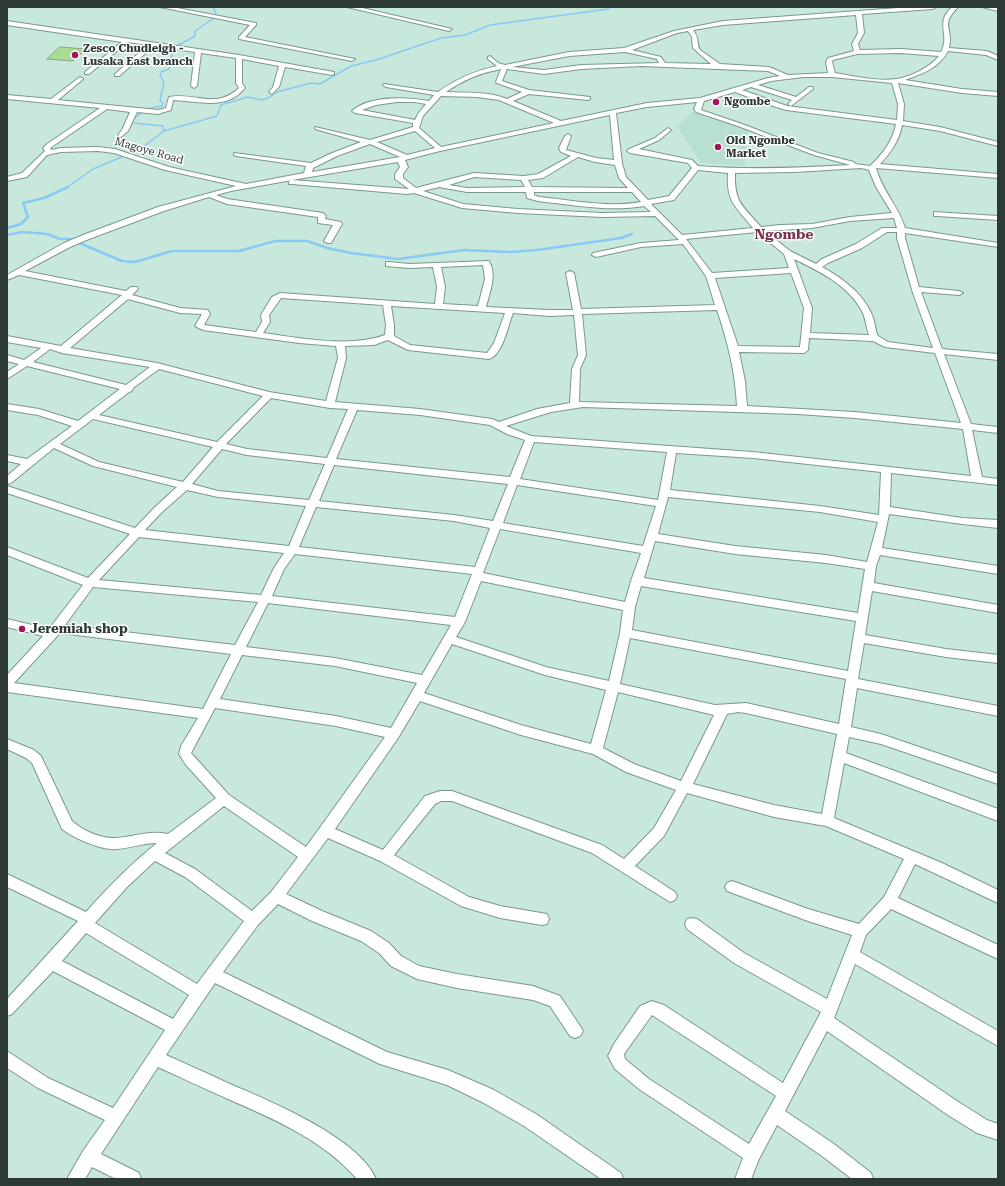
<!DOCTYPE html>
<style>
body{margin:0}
#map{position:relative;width:1005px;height:1186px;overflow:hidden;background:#c9e8dc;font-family:"Roboto Serif",serif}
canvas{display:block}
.frame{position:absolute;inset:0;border:8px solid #2d3935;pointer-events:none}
</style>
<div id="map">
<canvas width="1005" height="1186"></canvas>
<div class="frame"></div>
</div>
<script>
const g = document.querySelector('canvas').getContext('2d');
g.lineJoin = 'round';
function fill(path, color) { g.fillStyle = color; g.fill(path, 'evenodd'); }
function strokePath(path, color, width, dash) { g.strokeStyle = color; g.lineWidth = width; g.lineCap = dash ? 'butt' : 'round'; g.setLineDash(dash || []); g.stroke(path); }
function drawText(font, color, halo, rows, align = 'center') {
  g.font = font + ' "Roboto Serif",serif'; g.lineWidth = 3; g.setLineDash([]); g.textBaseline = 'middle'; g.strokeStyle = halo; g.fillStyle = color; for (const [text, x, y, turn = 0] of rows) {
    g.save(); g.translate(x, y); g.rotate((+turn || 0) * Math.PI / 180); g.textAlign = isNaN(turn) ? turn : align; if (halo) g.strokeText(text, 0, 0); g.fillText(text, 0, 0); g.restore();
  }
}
fill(new Path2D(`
 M692 112 748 130 745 166 701 163 677 127Z`), '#b8dfd0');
strokePath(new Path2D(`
 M213 7 217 16
 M175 47 195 36V31L214 18
 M146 109 162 106 163 103 160 100 164 82 160 75 161 72 169 69 173 49
 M143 112 131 121 133 123 163 126 164 131
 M135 153 164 131 217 116 221 105 248 97 261 100 268 98 277 92 311 83 320 84 351 66 376 60 441 38 465 35 490 25 608 9 611 7
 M66 188 93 169 124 156`), '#88c9f5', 1.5);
strokePath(new Path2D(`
 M7 228 21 224 28 217 23 203 44 198 68 187
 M7 235 23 232 47 234 60 239H70L122 261 135 262 172 251H239L275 241H307L327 248 351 253 398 259 464 250 510 252 537 250 621 238 632 234`), '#88c9f5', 2.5);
const building = new Path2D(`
 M60 47 86 49 73 61 47 59Z`);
fill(building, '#aadd91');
strokePath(building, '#90a089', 1);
const street = new Path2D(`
 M160 7H172L256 23V25L245 37 355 59 352 61 239 39V37L250 25Z
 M347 7H358L452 29 449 31Z
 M912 7H936L933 9 862 14 864 33 858 44 860 50 901 49 941 52C951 35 934 23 952 7H958C939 27 954 26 949 48L987 51 998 56V60L986 55 948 51C939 68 922 74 905 80L962 89 998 92V96L962 93 898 83 904 104 903 121 940 127 998 142V146L940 131 902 125C900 139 890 154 880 164L998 174V178L876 168C882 191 899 207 905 228L998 243V247L905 233V238L919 287 959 291 963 293 959 295 921 292 942 349 998 354V360L944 354 971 424 998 427V433L972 430 982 477 998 479V485L891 473 890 507 962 518 998 520V528L962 524 889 514 882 548 998 566V574L880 555 876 566 874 583 998 605V613L872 591 865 635 946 649 998 655V663L946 657 864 643 858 679 998 706V716L857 688 851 727 881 734 998 774V784L881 744 849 737 846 753 998 809V821L844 763 834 818 942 863 998 890V903L915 864 898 898 998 945V959L891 909 866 935 860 952 998 1031V1046L855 964 834 1018 960 1103 987 1120 998 1124V1140L977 1133 948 1115 827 1031 785 1111 834 1144 871 1173 873 1179H852L822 1156 777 1125 759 1159 751 1179H735L743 1158 639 1089 615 1069 608 1056 614 1044 640 1006 652 1001 664 1005 783 1083 821 1012 734 963 687 929 685 924 687 919 692 918 697 919 744 953 827 999 852 935 808 921 727 891 725 887 727 883 732 881 808 909 859 924 884 897 904 859 826 826 774 817 687 793 664 836 635 866 675 892 677 896 675 900 670 902 592 853 452 801H441L435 804 394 855 469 897 500 906 547 914 549 919 547 924 542 925 500 918 461 906 380 861 328 838 286 894 322 911 371 931 389 943 401 956 419 966 457 974 533 986 560 996 580 1026 583 1031 580 1036 575 1038 570 1036 550 1006 533 1000 457 988 417 979 391 966 379 953 361 941 312 921 278 904 258 925 223 972 387 1052 448 1070 494 1090 536 1114 621 1173 623 1179H601L524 1126 482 1102 447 1085 380 1064 215 983 166 1055C188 1065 209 1074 230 1084 270 1101 359 1138 376 1179H357C323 1140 274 1119 228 1099 205 1089 182 1078 158 1067L101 1154 139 1173 141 1179H116L92 1167 85 1179H67L83 1151 105 1120 38 1088 7 1068V1051L48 1078 113 1108 165 1030 53 971 12 1014 7 1016V999L78 921 7 887V874L86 912C108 887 132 863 157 843 144 843 130 848 117 849 103 851 73 838 62 829L32 763 26 758 7 749V739L34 750 41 756 72 821C82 830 101 839 115 838 136 837 146 830 168 834L216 798 186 765 179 754 181 746 198 718 7 692V675L43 636 7 627V619L49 629 83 585 7 555V547L88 578 130 534 7 493V486L135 528 154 508 177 487 93 466 54 448 11 483 7 484V476L21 464 7 461V455L27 459 72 426 38 415 7 410V404L39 409 78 421 120 389 27 366 7 379V372L19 364 7 361V355L24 360 41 348 7 342V336L61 346 122 295 19 275 7 280V275L64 243 83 235 158 207 236 186 165 170 114 153 98 151 61 152 47 155 27 177 7 181V177L22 173 45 151 43 148 47 144 100 108 7 99V95L51 99 80 77 83 79 82 80 58 100 158 110 166 108 169 97C196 92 215 110 239 88L236 83V58L201 53 197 86 194 88 191 86 195 52 154 46 119 76H115V74L148 45 128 42 89 74H85V72L122 42 7 25V21L239 55 334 72V74L332 75 285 67 279 87 272 94 269 92 273 87 279 66 242 59V83L245 88C226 111 199 101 173 100L171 110 158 114 137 112 128 131 121 137 118 135 122 130 130 112 107 109 50 148 51 150 61 148 98 147 115 149 169 167 246 184 304 173 306 166 236 156 234 155V153L311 163 332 153 361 142 315 129V127L370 140 413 127V123L355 113 352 111C369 95 408 97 429 101L434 95 386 87 383 85 384 84 438 92C456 79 474 71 497 66L488 59V57L490 56 498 63 505 65 569 52 624 48 674 31 723 21ZM856 15 858 33 852 44 854 51 828 58 826 62 828 73 788 75 769 67 720 64 700 50C696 44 700 39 693 30L723 25ZM688 31 692 37 693 48 711 64 665 63 661 57 632 50 677 33ZM625 52 657 59 659 63 581 65 544 70 512 67 569 56ZM901 53 939 56C930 67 911 77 896 79 879 82 853 76 835 73L832 62 833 60 857 54ZM641 66 768 71 780 76 768 78 700 98 647 103 561 121 513 101 529 94 588 100 590 99V97L529 90 502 81 507 69 544 74 581 69ZM501 69 496 82 497 83 522 92 507 99C489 91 465 93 446 92 463 80 480 73 501 69ZM803 77H832L892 83 898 104 897 120 787 106 742 90 751 87 792 100 788 104 791 106 813 89V87H809L796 97 758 85 771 81ZM735 92 770 105 786 110 896 124C893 140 883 154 870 166L855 164 854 162 818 153 742 124 701 110 704 101ZM441 96 477 97 499 100 554 123 441 147 419 128 423 116ZM397 102H414L426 104 418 114 415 120 362 110 376 105ZM697 102 694 109 696 112 738 126 814 155 850 165C799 168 749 170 698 166L692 160 639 149 659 140 671 130 668 128 655 138 629 149 627 151 630 153 688 163 692 168 669 196 648 200 626 177 622 163 616 113 647 107ZM610 115 614 160 596 158 566 150 571 136 568 134 565 136 559 148 561 152 571 156 538 174 524 176 474 173 416 188 403 178V174L408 167 405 160 440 151ZM415 131 435 148 407 155 377 142ZM370 144 400 157 312 172 313 168 337 156ZM578 157 595 162 615 165 619 178 628 188 532 187 528 180 543 178ZM398 162 400 167 395 174V179L409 189 292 180ZM861 168 869 170 876 187 892 213 850 217 812 224 780 225 761 227C743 206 734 203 735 173L795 172ZM698 170 728 173C726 202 736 207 753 228L682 235 651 204 674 200ZM474 177 521 180 525 187 467 188 449 185ZM289 180V184H292L407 194 414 193 462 208 518 213 602 217 655 216 679 240 641 243 593 253 592 255 596 257 641 247 683 244 706 276 715 305 581 309 574 273 570 271 566 273 573 310H549L486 307C490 292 497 275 489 261L409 264 389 262H386V266L409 268 433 267 437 287 435 304 280 293 272 297 261 315 262 322 256 332 204 325 210 314 208 310 180 308 132 295 138 289 137 287H131L126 291 25 271 70 247 89 239 164 211 209 197 227 204 318 217V223L333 225 324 241 328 243H331L342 224 341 222 325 219 326 216 323 213 227 199 216 195 231 191 292 180ZM439 187 467 192H526L527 198 538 201C573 205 610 212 644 206L651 212 602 213 518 209 463 204 423 191ZM534 192H632L641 202C608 208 572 200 539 197L534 195ZM894 218 897 228H882L856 244 822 259 816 264 790 251 765 231 812 228 850 221ZM757 232 784 254 789 268 712 273 686 239ZM887 232H897V238L913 293 933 348 888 342 878 336C875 330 875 322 872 315 863 293 842 278 822 267L828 263 862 248ZM794 259C819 271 848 285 862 311 866 319 866 327 869 335L810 333 812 308ZM483 265 485 279 478 306 443 304 445 287 441 267ZM791 273 804 308 800 347 738 346 715 278ZM281 298 383 305 386 325 385 335C349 348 301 338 263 333L270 322 269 315ZM128 299 180 313 202 314 195 326 203 330 299 343 336 346 338 358 326 401 269 392 157 363 70 348ZM391 306 505 313 494 343 487 353 410 345 394 336V325ZM717 310C728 343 735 370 737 406L579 402 580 369 586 355 582 314ZM513 313 549 316 574 315 578 355 572 369 570 403 537 409 499 422 492 419 420 409 335 402 346 358 345 346 374 345 388 340 408 350 489 359C503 355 508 325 513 313ZM809 338 873 341 885 347 935 353 961 423 855 412 747 406 745 381 739 352 804 353 808 350ZM50 349 62 353 150 367 126 385 33 362ZM159 369 263 396 217 442 99 415 129 392 132 391 133 388ZM271 398 330 408 348 409 327 458 247 449 226 444ZM583 407 798 414 855 418 963 429 971 476 753 452 531 436 506 426 551 412ZM357 410 420 415 490 425 507 434 525 440 510 477 336 459ZM93 419 213 447 183 482 99 462 60 444ZM534 442 667 452 658 500 520 479ZM222 449 247 455 325 464 309 500 218 491 192 484ZM676 453 753 458 881 472 879 515 820 506 670 490ZM334 465 508 484 493 521 454 515 319 501ZM517 485 656 506 643 546 503 523ZM187 490 218 497 306 506 289 546 145 530 162 512ZM668 497 820 512 878 522 867 562 826 555 735 546 658 534ZM316 507 454 521 490 528 475 567 299 547ZM500 529 641 553 631 581 625 602 483 573ZM139 537 284 553 274 568 261 595 99 580ZM655 541 735 554 826 563 865 569 858 613 644 578ZM295 554 472 574 455 617 272 596 284 569ZM481 581 623 610 620 633 609 681 546 667 456 637 465 622ZM641 586 856 621 848 671 632 630 635 607ZM93 587 258 602 235 645 65 625ZM268 603 451 625 422 675 335 658 246 647ZM60 633 231 654 203 709 14 683ZM630 638 846 679 839 724 746 703 715 705 620 684ZM452 644 545 675 606 690 591 744 521 725 424 693ZM242 655 335 666 417 683 391 728 336 716 220 699ZM618 692 714 715 681 781 634 764 603 748ZM420 701 521 735 593 754 626 772 676 790 654 828 624 859 602 845 452 791H440L425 796 383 850 335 829 398 738ZM215 708 336 726 385 737 306 847 229 795 191 753ZM738 712 746 713 837 734 822 814 774 805 693 784 727 714ZM224 806 298 857 271 892 252 911 195 869 165 853ZM155 861 185 877 244 921 197 984 95 923 127 887ZM86 933 189 995 173 1019 62 961ZM652 1015 776 1096 749 1144 649 1079 625 1059 624 1054Z
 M982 7H998V11Z
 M934 212 998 216V220L937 216H934Z`);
strokePath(street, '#7a988d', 2);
fill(street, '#fff');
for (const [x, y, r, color] of [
 [75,55,4,"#a2145b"],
 [716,102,4,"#a2145b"],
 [718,147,4,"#a2145b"],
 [22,629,4,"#a2145b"]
]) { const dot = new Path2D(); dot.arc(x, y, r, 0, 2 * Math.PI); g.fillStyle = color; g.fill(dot); strokePath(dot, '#fff', 1.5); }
drawText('bold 11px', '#2d3935', '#fff', [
 ["Zesco Chudleigh -",83,49],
 ["Lusaka East branch",83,62],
 ["Ngombe",724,102],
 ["Old Ngombe",726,141],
 ["Market",726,154]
], 'left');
drawText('11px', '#2d3935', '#fff', [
 ["Magoye Road",149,151,16]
]);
drawText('bold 13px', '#2d3935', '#fff', [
 ["Jeremiah shop",30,629]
], 'left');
drawText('bold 14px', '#793550', '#fff', [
 ["Ngombe",784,235]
]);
</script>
